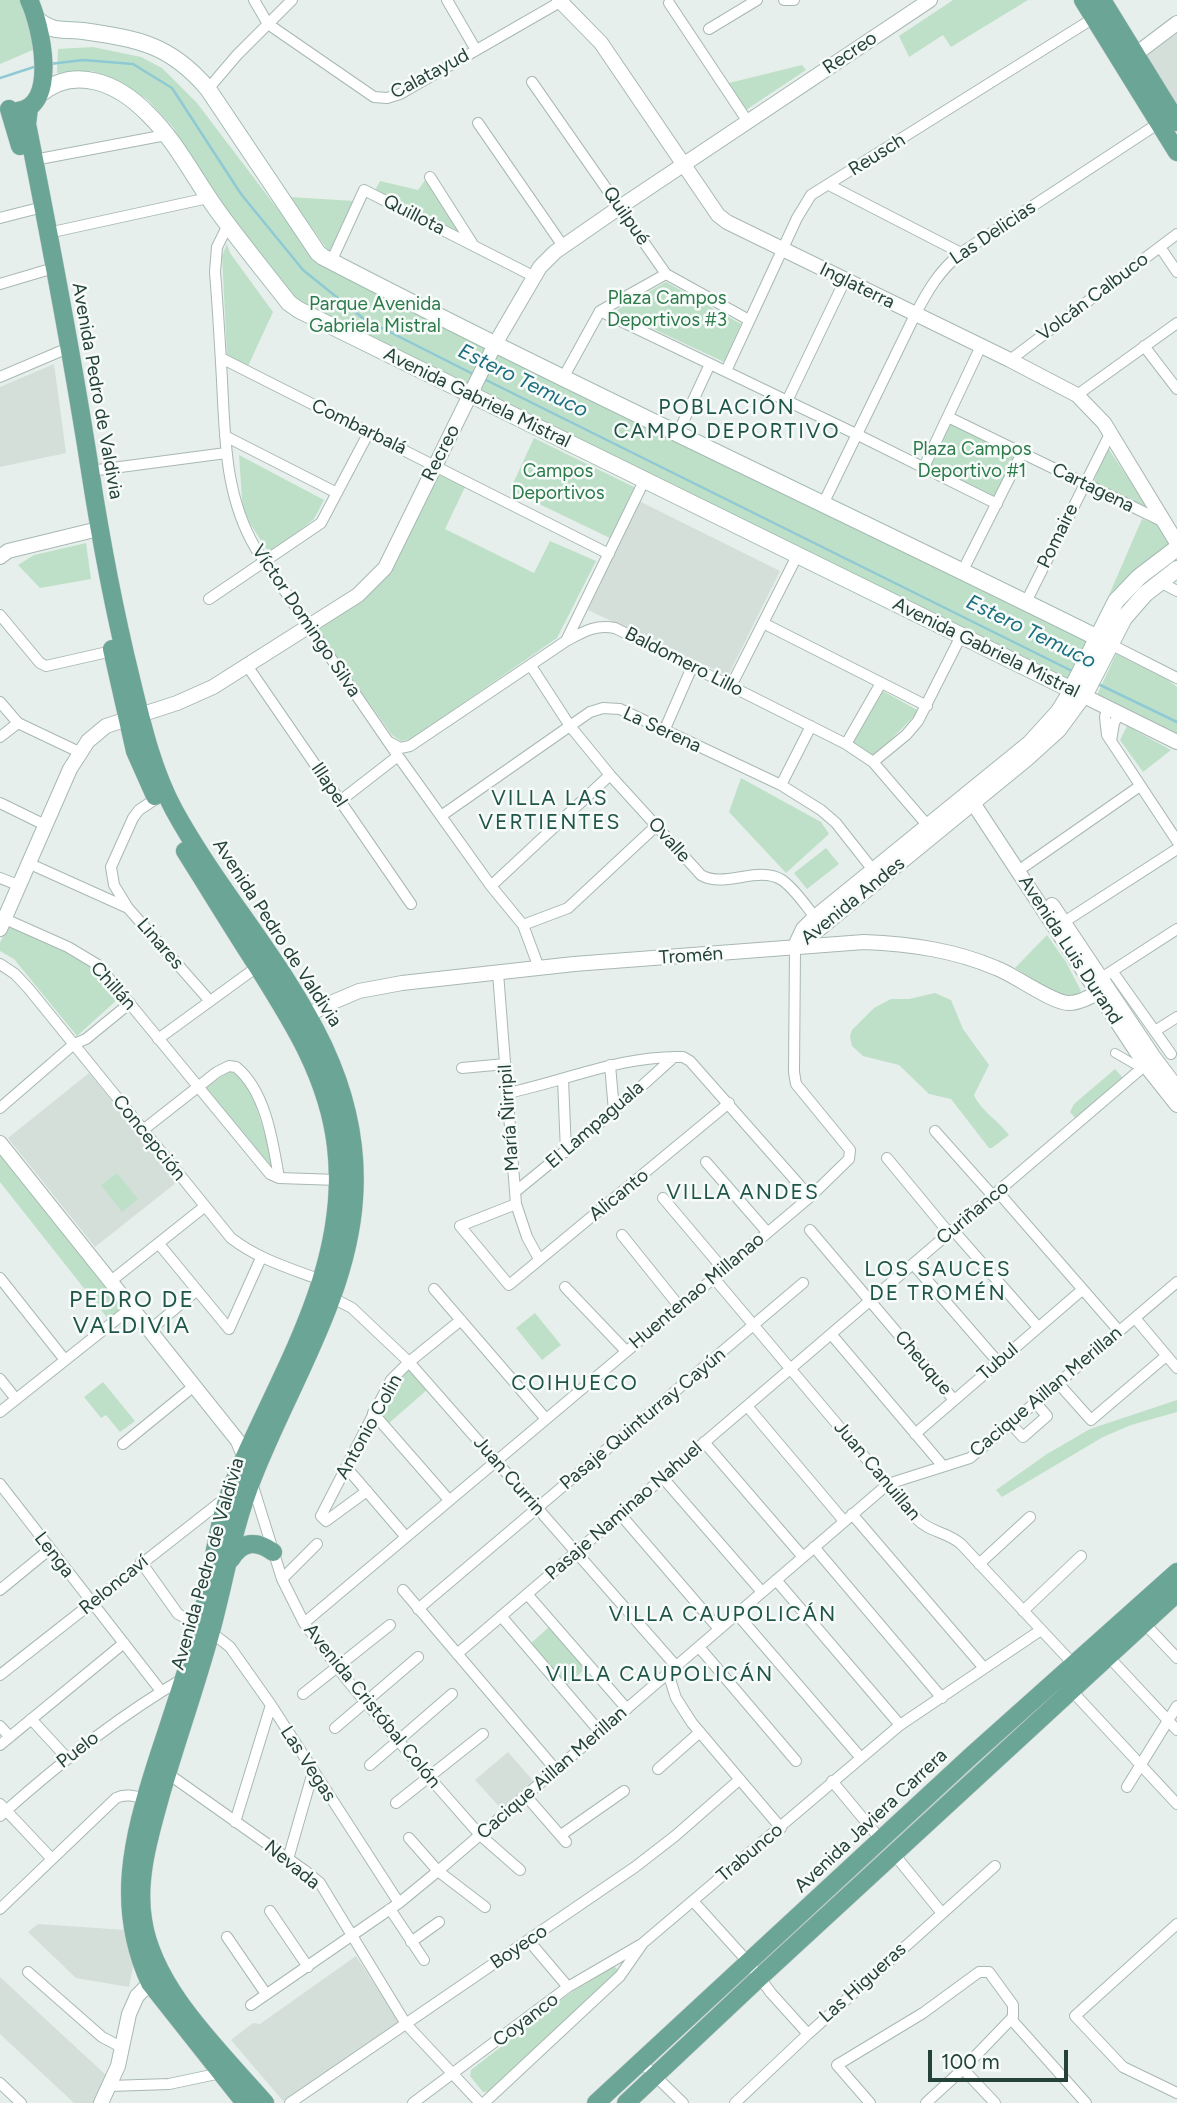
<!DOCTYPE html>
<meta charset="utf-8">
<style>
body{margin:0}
#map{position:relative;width:1177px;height:2103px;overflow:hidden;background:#e6efeb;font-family:Figtree,sans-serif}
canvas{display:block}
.scale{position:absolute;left:928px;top:2050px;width:140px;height:32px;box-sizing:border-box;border:4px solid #24423a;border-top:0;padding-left:9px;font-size:21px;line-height:24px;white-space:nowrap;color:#24423a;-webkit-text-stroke:5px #f7fbf9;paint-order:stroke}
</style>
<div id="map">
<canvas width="1177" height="2103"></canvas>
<div class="scale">100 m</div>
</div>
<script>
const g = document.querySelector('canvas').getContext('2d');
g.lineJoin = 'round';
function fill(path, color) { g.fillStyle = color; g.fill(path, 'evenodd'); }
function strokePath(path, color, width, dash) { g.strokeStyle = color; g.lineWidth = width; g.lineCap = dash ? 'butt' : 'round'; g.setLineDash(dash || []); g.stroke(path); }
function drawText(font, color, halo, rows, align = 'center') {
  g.font = font + ' Figtree,sans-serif'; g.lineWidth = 5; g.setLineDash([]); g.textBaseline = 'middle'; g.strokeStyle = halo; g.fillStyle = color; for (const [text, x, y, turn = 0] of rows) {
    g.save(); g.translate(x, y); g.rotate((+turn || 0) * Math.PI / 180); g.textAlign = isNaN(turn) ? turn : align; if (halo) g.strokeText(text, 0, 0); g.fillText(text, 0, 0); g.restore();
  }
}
fill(new Path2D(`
 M1177 29V106L1145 54Z
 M54 364 66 453 0 467V387Z
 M639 501 780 571 728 676 588 610Z
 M89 1073 177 1182 95 1247 8 1138Z
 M508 1752 536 1784 504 1812 475 1780Z
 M38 1924 126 1930 134 1962 129 1987 76 1978 28 1932Z
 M356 1956 400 2023 283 2101 231 2040 253 2023 260 2024Z
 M0 1977 108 2077 94 2103H74L0 2034Z`), '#d4dfda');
fill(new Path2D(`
 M0 0H22L32 37 33 50 0 64Z
 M953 0H1028L951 47 943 35 909 57 899 36Z
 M93 47 141 57 162 68 197 103 314 257 1089 639 1068 681 299 304 214 197 173 127 148 100 116 81 92 71 57 73 58 49Z
 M802 65 806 70 746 110 729 83Z
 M426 179 461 236 375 190 380 181 418 190Z
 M290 197 354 201 330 253Z
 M227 244 230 253 273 312 248 366 227 355 222 256Z
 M666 282 741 324 724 362 615 311Z
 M948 417 1022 453 997 504 924 467Z
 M534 438 636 488 612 539 510 490Z
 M1108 448 1153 515 1092 485Z
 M239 455 324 500 314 519 270 554 243 513Z
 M436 473 465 487 445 529 534 573 550 541 596 561 557 638 411 739 401 741 392 735 316 629 370 593Z
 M1142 519 1156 524 1171 544 1109 595Z
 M86 543 91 579 40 588 18 565 34 555Z
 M1117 652 1166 678 1177 687V735L1097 695Z
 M881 690 919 711 873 758 849 744Z
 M1127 726 1171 750 1143 772 1120 740Z
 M741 778 821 822 829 834 786 873 729 812Z
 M826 848 839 864 807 889 794 873Z
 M10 922 87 959 118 999 77 1036 14 959 0 951V943Z
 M1047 935 1066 962 1081 991 1069 998 1061 996 1015 968Z
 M935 993 951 1000 963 1029 989 1065 974 1095C980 1110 999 1121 1009 1135L992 1148H989L951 1099 929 1094 899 1065 863 1056 852 1046 850 1036 852 1030 874 1008 891 999H909Z
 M1115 1069 1124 1079 1076 1119 1070 1112 1074 1104Z
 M231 1070 238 1072 254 1100 275 1167 273 1170 204 1089Z
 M0 1149 127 1307 109 1320 0 1182Z
 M117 1173 138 1199 122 1212 101 1185Z
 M535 1313 561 1345 542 1360 516 1328Z
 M409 1368 428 1389 388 1424 377 1412 393 1384Z
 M103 1382 135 1421 120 1432 106 1415 101 1418 84 1397Z
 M1177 1400V1412L1131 1425 1103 1437 1002 1497 996 1490 1047 1454 1090 1429Z
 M550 1626 586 1668 566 1686 530 1644Z
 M1072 1670 1077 1677 767 1966 759 1959Z
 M614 1966 619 1971 492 2091 483 2092 470 2076 471 2070 569 1994Z`), '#bfe0c8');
strokePath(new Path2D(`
 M50 64 83 60 133 64 172 88 241 194 303 270 364 319 475 375
 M0 78 37 66
 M484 379 1074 672
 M1096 683 1177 722`), '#8ec9d4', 2.5);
const pedestrian = new Path2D(`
 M1115 1053 1134 1064`);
const minor = new Path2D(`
 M254 0 268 24 374 97 387 98 400 94 560 2
 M447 0 476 50
 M784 0H794
 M669 3 748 122
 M709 29 757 0
 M532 82 666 274 749 320
 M208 89 237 55 292 0
 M478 123 563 246
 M34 160 166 135
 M430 177 472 243
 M829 185 961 253
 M0 218 35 209
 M228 225 217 247 215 272C218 308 220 344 222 380 225 439 225 497 256 549L398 756 491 886 523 925 539 968
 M48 233 208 198
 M1160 247 1177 272
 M331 262 364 190 533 276
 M0 284 47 270
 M600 311 856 434 997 504
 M1144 346 1177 389
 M221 358 609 554
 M1010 360 1177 234
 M726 371 797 218 811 195 1097 16
 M0 377 61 351
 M563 378 600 311 666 274
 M1077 395 1177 323
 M787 401 845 280
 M948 417 1162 521
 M678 433 710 364
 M225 436 337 493
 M924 467 981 346
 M90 471 226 453
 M824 502 915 315C928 290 939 271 961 253L1159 123
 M963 570 1022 453
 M1160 582 1177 591
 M209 599 321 523 369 432
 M1026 602 1110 434
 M0 615 40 663 46 666 112 651
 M763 623 927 706
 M566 641 644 481
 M1110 644 1177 678
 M531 666 570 726 610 775 701 875C725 889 757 865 782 880 795 889 805 905 815 917
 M248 667 411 904
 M731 686 797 556
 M0 702 18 723 79 752
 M1107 708 1105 717 1107 735 1177 841
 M664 731 692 667
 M0 737 18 723
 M1111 741 1114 723 1119 713
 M389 742 400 748 410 746 566 641C583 632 595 624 615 628L846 744 873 762 928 826
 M846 744 881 683
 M873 762 906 735 918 721 961 636
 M781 785 811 726
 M340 801 398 756
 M0 803 45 825
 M441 816 590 712 603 708 620 709 781 785 821 810 836 823 873 870
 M28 863 128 908 209 1000
 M1025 866 1140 786
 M0 878 18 885
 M491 886 610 775
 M128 908 114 885 111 867 133 818 139 810 157 798
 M5 919 68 947 98 965 270 1174 279 1178 338 1180
 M1064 922 1177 849
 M523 925 568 908 656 826
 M0 964 15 974 29 989 231 1238C258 1259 289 1268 321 1280
 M1112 971 1171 1054
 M498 973 516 1204 527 1237 539 1259
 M1106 975 1177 929
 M1155 1031 1177 1017
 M158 1039 257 967
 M610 1065 614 1111
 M462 1068 505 1064
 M563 1079 566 1152
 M508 1093C565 1081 623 1055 683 1057L690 1061 810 1197
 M0 1108 74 1044 86 1039 130 1003
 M143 1130 217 1072 229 1066 236 1067C266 1091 273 1143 279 1178
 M935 1131 993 1196
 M887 1158 949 1233
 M706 1162 767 1232
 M515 1192 614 1111 674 1057
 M998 1192 1119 1331
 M663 1198 723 1269
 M516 1204 460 1226 509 1285 729 1103
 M810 1230 954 1400
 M953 1230 1038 1327
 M622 1235 679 1306
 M159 1244 229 1329 261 1258
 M913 1264 998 1362
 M713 1277 917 1519C929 1532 948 1532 961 1544L1076 1667
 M0 1278 65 1360
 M111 1281 204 1207
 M565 1287 626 1351
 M434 1289 546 1419
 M331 1297 352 1308 409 1362 676 1666
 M1135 1318 1177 1368
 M150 1330 197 1290
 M831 1334 942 1465
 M0 1379 16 1399
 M1058 1383 1091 1420 1166 1356
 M747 1406 844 1521
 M0 1412 132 1307
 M373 1413 449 1500
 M1010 1423 1023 1437 1047 1416 1035 1402
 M915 1434 1082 1290
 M704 1442 803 1557
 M123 1444 194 1386
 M346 1467 406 1537
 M663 1478 762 1592
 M252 1483 282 1579 304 1623 347 1680 429 1777 480 1835 520 1870
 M0 1484 161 1691
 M367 1491 326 1521 321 1516 391 1380 409 1362 461 1320
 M620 1514 719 1629
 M852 1514 984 1668
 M814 1547 942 1698
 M141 1562 178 1614 200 1625
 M979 1564 1030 1517
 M282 1579 317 1544
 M776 1580 900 1725
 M0 1590 50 1549
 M403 1590 556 1770
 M527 1594 627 1709
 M418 1609 803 1283
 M1023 1611 1081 1556
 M737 1614 861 1758
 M501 1616 600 1732
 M304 1623 810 1197 849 1159 850 1150 796 1084 794 1072 795 949
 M1144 1623 1177 1658
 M211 1632 230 1647 271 1705 399 1903
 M699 1647 796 1761
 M457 1654 1149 1062
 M1108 1656 1177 1730
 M668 1673 676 1698 692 1723 781 1828
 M0 1675 228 1496
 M1071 1690 1177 1804
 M303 1694 390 1625
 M31 1719 67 1758
 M0 1726 10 1737
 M335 1728 418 1657
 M0 1745 124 1643
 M370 1765 452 1694
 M658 1769 700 1732
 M167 1773 304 1870 320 1883 406 2024 480 2103
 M832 1781 881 1840
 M1127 1787 1177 1706
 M526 1796 566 1842
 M396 1803 483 1734
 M0 1804 52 1859
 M0 1816C58 1764 117 1717 184 1678
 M235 1822 271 1705
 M561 1835 624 1791
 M409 1838 438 1871 485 1907
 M894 1854 941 1912
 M288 1859 313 1772
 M693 1901 749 1963 771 1993 808 2034
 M0 1909 116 1798C128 1792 139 1798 151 1801
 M390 1909 424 1960
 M270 1911 308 1967
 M1177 1924 1075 2016 1123 2067 1177 2093
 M227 1937 266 1994
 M529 1941 568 1987
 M411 1942 439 1922
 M28 1972 102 2037 123 2048
 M251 2005 399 1903 438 1871 888 1484 970 1458 1177 1282
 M1011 2019 1086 2103
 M641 2062 683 2103
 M963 2069 995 2103
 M0 2083 21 2103
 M110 2086 169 2084 221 2073
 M290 2103 635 1867 675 1836 739 1780
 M413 2103 568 1987 640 1945
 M484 2103 620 1976 643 1943 900 1725 1041 1630
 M735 2103 808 2034 995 1866
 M870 2103 837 2065 923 2013 979 1972H989L1013 2005V2017L963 2069 926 2103`);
const tertiary = new Path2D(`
 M559 0 601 43 718 215 727 222 1010 360 1077 395 1104 423 1177 543
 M1128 60 1177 23
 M0 557 8 551 90 531
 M971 795 977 809 1146 1066 1177 1105
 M1052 905 1153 1056 1177 1088
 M0 929 70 769 88 741 106 726 177 703 213 687 358 595 385 568 495 344 540 267 555 252 620 207 930 0
 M796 944 803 929 815 917 1029 743 1058 711 1071 690
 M796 948 1027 759 1059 730 1084 696 1177 742
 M308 1015 333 1002 359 991 402 983 574 964 864 942C910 944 954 950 996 968 1015 975 1052 1003 1069 1003 1079 1003 1090 997 1099 992
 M0 1143 238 1441 247 1463
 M101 2103 118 2066 129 2014 137 1996 157 1976`);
const secondary = new Path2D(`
 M36 19C57 34 60 28 83 31 138 39 170 44 208 89L318 253 323 257C583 392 849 514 1110 644
 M39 95C75 64 119 84 148 114 176 141 194 178 217 210 240 242 265 272 289 303L299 310 1084 696 1124 618 1145 594 1177 569
 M1071 690 1116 601 1139 577 1177 548`);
const primary = new Path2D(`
 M1083 0 1177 152
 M1102 0 1177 122
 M29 108 27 124C50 239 72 355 90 470 101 541 114 610 131 679 142 724 152 769 174 810 244 938 365 1040 354 1198 348 1296 288 1387 253 1477 233 1526 225 1580 211 1631 196 1686 177 1739 161 1794 150 1834 136 1878 143 1920 153 1989 221 2052 265 2103
 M9 109 20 146
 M18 111C59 106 41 25 29 0
 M112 649 135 751 155 796
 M185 851C209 889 232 927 256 964 292 1021 328 1077 336 1146 351 1269 278 1375 233 1484 215 1528 212 1579 200 1625 187 1672 171 1718 156 1764 132 1840 115 1907 150 1983L245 2103
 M231 1559C242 1541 256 1540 273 1552
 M596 2103 971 1756 1177 1572
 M626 2103 759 1978 1177 1593`);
strokePath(pedestrian, '#a8b8b2', 10);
strokePath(minor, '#a8b8b2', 12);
strokePath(tertiary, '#a8b8b2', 16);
strokePath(secondary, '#a4bbb3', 18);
strokePath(primary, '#c2cac8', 19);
strokePath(pedestrian, '#fff', 8);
strokePath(minor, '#fff', 10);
strokePath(tertiary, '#fff', 14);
strokePath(secondary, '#fff', 16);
strokePath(primary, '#6aa596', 18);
drawText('19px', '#24423a', '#f7fbf9', [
 ["Recreo",850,53,-34],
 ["Calatayud",430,74,-28],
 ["Reusch",877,155,-32],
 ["Quillota",414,215,27],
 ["Quilpué",626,216,55],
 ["Las Delicias",993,233,-34],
 ["Inglaterra",857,286,26],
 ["Volcán Calbuco",1093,297,-37],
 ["Avenida Pedro de Valdivia",97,391,80],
 ["Avenida Gabriela Mistral",477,398,26],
 ["Combarbalá",359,427,26],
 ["Recreo",441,453,-63],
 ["Cartagena",1093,488,26],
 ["Pomaire",1058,536,-64],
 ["Víctor Domingo Silva",306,621,56],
 ["Avenida Gabriela Mistral",986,648,26],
 ["Baldomero Lillo",684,662,27],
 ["La Serena",662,730,25],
 ["Illapel",329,785,56],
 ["Ovalle",669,840,48],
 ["Avenida Andes",853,901,-39],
 ["Avenida Pedro de Valdivia",277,933,57],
 ["Linares",160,944,49],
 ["Avenida Luis Durand",1070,950,57],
 ["Tromén",691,956,-4],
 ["Chillán",113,986,48],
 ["María Ñirripil",509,1118,-94],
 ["El Lampaguala",595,1125,-41],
 ["Concepción",149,1138,51],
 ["Alicanto",619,1195,-39],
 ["Curiñanco",973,1213,-40],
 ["Huentenao Millanao",697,1291,-40],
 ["Tubul",998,1362,-41],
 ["Cheuque",923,1363,50],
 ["Cacique Aillan Merillan",1046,1392,-40],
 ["Pasaje Quinturray Cayún",643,1419,-40],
 ["Antonio Colin",369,1427,-61],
 ["Juan Canuillan",877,1471,50],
 ["Juan Currin",509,1476,49],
 ["Pasaje Naminao Nahuel",624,1511,-41],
 ["Lenga",54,1555,52],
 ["Avenida Pedro de Valdivia",208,1564,-74],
 ["Reloncaví",114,1585,-39],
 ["Avenida Cristóbal Colón",372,1706,51],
 ["Puelo",78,1750,-38],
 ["Las Vegas",308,1764,57],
 ["Cacique Aillan Merillan",552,1773,-41],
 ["Avenida Javiera Carrera",871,1821,-43],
 ["Trabunco",750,1853,-40],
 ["Nevada",292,1865,39],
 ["Boyeco",519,1947,-34],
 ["Las Higueras",863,1983,-42],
 ["Coyanco",526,2020,-37]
]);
drawText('19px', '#2d7a4b', '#f7fbf9', [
 ["Plaza Campos",667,298],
 ["Deportivos #3",667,320],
 ["Parque Avenida",375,304],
 ["Gabriela Mistral",375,326],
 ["Plaza Campos",972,449],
 ["Deportivo #1",972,471],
 ["Campos",558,471],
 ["Deportivos",558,493]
]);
drawText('italic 21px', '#1c6f80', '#f7fbf9', [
 ["Estero Temuco",523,381,26],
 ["Estero Temuco",1031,632,26]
]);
g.letterSpacing = '2px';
drawText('21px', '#1f5548', '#f7fbf9', [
 ["POBLACIÓN",727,408],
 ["CAMPO DEPORTIVO",727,432],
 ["VILLA LAS",550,799],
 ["VERTIENTES",550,823],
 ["VILLA ANDES",743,1193],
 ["LOS SAUCES",938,1270],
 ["DE TROMÉN",938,1294],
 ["COIHUECO",575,1384],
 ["VILLA CAUPOLICÁN",723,1615],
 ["VILLA CAUPOLICÁN",660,1675]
]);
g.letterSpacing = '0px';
g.letterSpacing = '2px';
drawText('23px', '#1f5548', '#f7fbf9', [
 ["PEDRO DE",132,1300],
 ["VALDIVIA",132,1326]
]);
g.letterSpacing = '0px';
</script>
